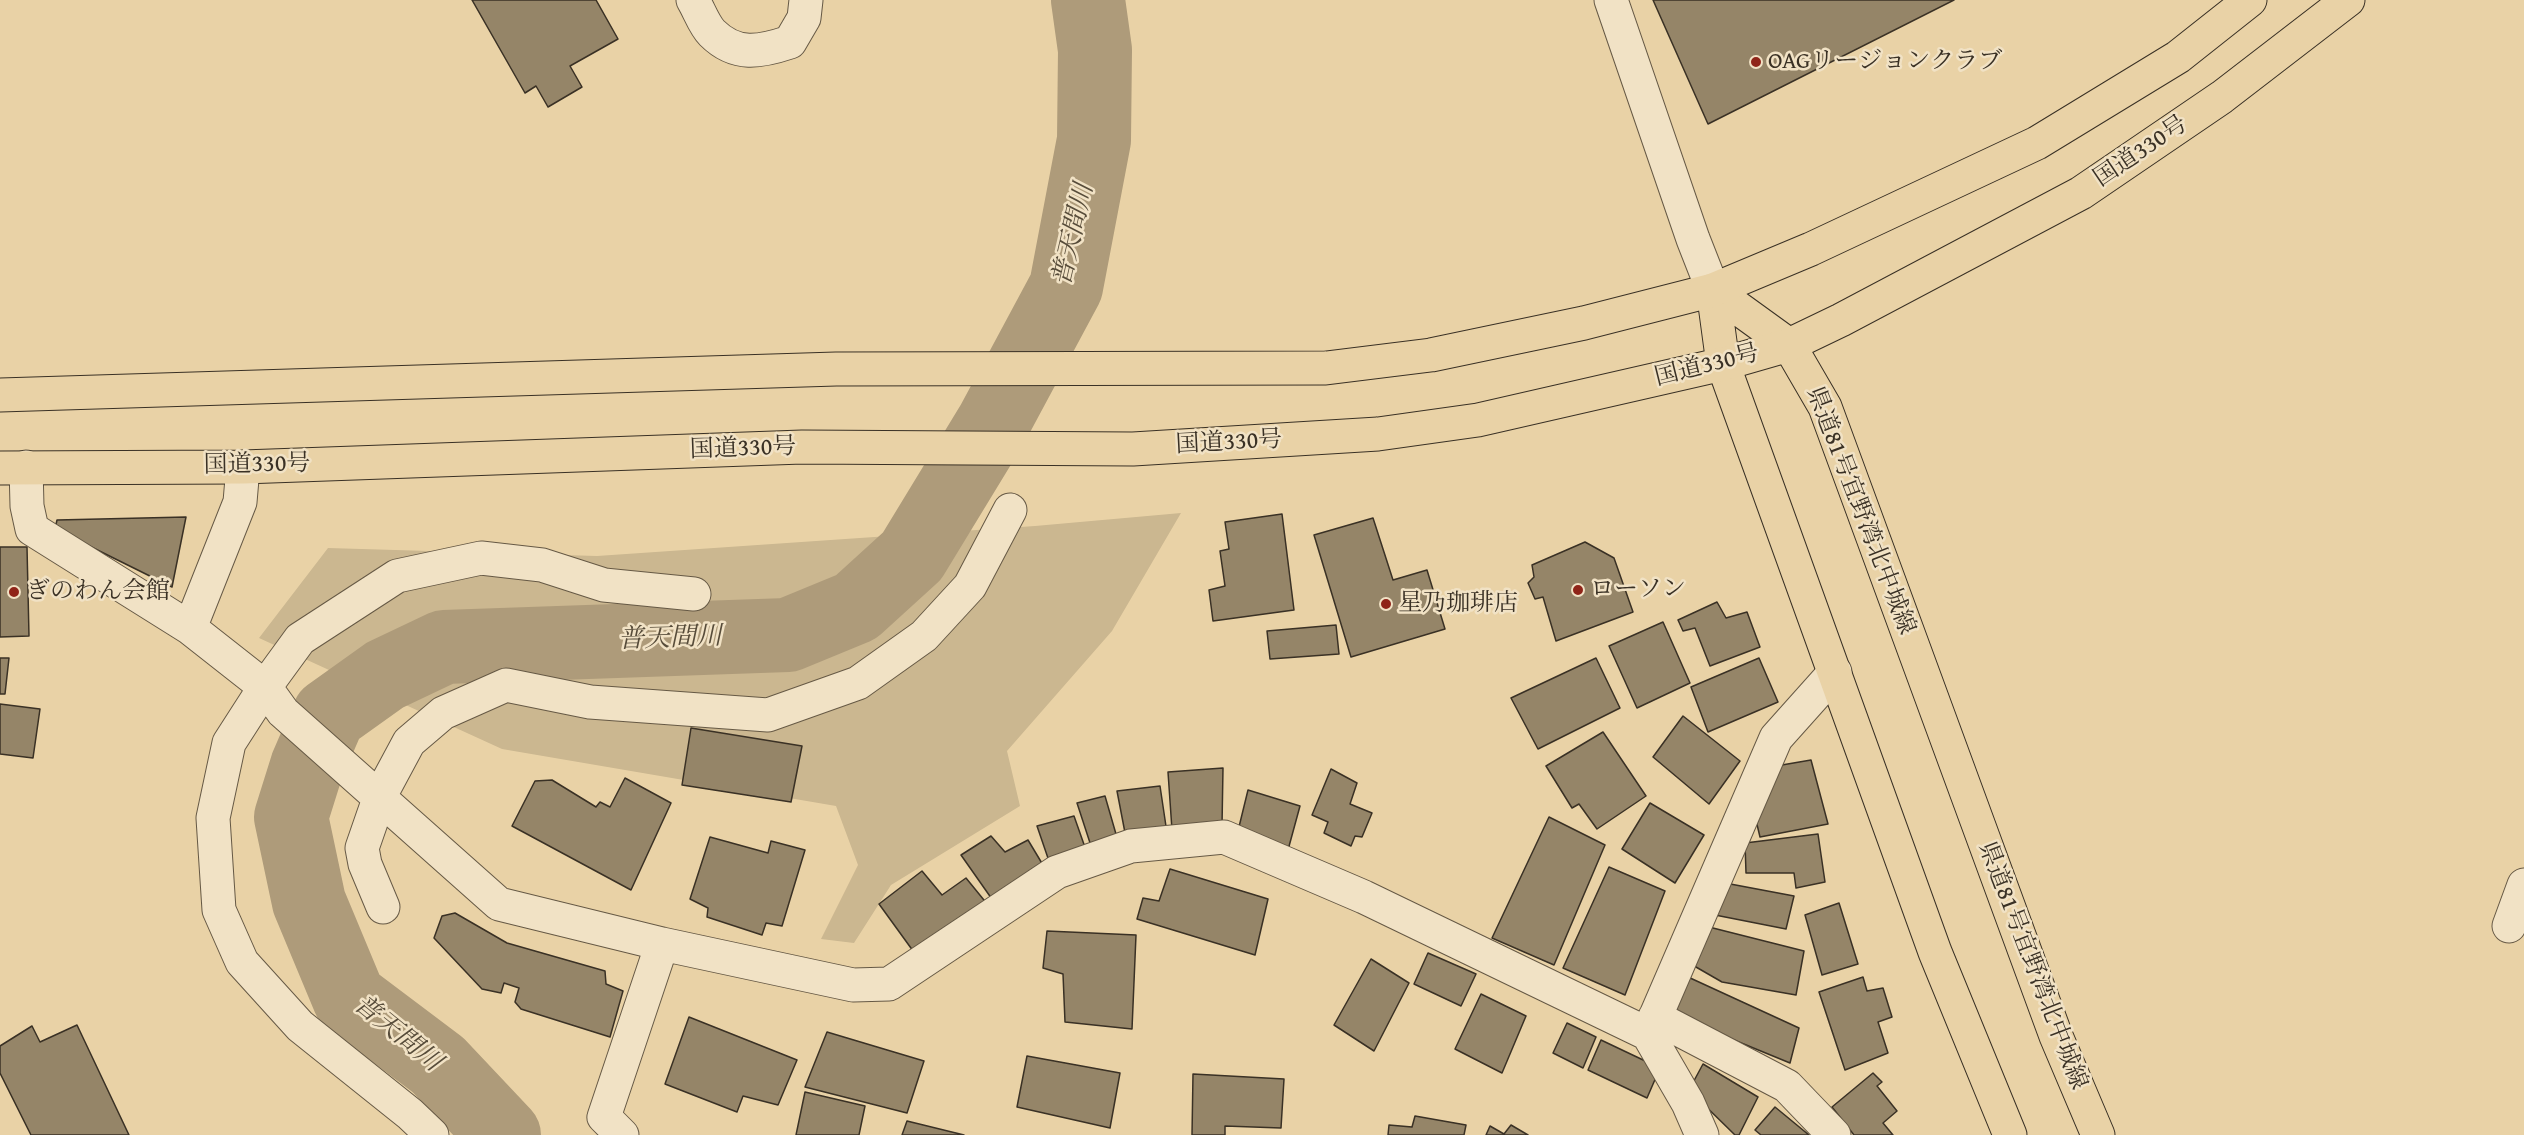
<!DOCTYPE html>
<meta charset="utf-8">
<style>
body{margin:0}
canvas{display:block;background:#e9d2a6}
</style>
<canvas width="2524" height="1135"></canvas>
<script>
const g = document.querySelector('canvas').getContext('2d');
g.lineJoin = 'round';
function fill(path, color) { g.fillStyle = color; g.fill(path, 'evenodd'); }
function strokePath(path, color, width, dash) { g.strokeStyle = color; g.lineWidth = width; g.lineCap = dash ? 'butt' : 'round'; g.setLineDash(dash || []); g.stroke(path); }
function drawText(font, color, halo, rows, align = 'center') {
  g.font = font + ' "Gentium Book Plus","Noto Serif JP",serif'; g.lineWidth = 5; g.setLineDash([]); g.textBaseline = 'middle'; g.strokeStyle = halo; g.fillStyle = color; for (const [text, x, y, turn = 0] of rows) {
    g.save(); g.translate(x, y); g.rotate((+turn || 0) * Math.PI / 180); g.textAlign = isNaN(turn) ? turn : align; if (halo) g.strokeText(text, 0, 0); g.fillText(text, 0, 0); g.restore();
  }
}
fill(new Path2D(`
 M1181 513 1112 631 1007 751 1020 806 891 885 854 943 821 939 858 865 836 806 502 749 259 638 328 548 597 556 1035 526Z`), '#cbb790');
strokePath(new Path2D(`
 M504 1135 438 1065 349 998 309 902 291 817 307 766 329 715 385 675 444 647 788 635 856 607 912 556 993 423 1066 287 1094 140 1095 50 1088 0`), '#ae9b7a', 74);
const building = new Path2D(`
 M472 0H596L618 39 570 66 582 87 548 107 536 86 525 93Z
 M1653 0H1954L1708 124Z
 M1282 514 1294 610 1213 621 1209 590 1225 586 1220 551 1229 549 1225 522Z
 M186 517 172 587 55 529 57 520Z
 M1373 518 1393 580 1427 570 1445 629 1351 657 1314 535Z
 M1585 542 1614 558 1633 612 1556 641 1543 597 1535 599 1528 583 1534 577 1532 565Z
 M0 547H27L29 636 0 637Z
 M1717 602 1726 618 1747 612 1760 647 1710 666 1695 628 1683 631 1678 620Z
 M1663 622 1690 683 1637 708 1609 646Z
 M1336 625 1339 654 1270 659 1267 631Z
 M0 658H9L5 694H0Z
 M1596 658 1620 708 1538 749 1511 698Z
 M1759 658 1778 702 1708 732 1691 687Z
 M0 704 40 709 33 758 0 754Z
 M1683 716 1740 761 1709 804 1653 757Z
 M691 728 802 746 791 802 682 785Z
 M1603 732 1646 796 1597 829 1579 804 1572 808 1546 766Z
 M1811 760 1828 824 1760 837 1754 812 1776 766Z
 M1223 768 1222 826 1172 830 1168 772Z
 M1331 769 1357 783 1350 804 1372 813 1362 837 1355 836 1351 846 1324 833 1328 822 1312 815Z
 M625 778 671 803 631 890 512 826 535 781 552 780 596 807 600 802 610 807Z
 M1160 786 1167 833 1126 838 1117 791Z
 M1248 790 1300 806 1288 850 1237 835Z
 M1105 796 1118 841 1092 849 1077 803Z
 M1650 803 1704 835 1675 883 1622 849Z
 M1074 816 1087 853 1050 864 1037 826Z
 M1549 817 1605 845 1554 965 1492 938Z
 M1818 834 1825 882 1796 888 1794 873H1746L1745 843Z
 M991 836 1005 852 1028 840 1046 870 994 902 961 855Z
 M710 837 768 853 771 841 805 850 782 926 766 923 762 935 707 917 708 908 690 899Z
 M1609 867 1665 891 1625 995 1563 968Z
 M1170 869 1268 899 1255 955 1137 919 1143 898 1159 901Z
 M922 871 942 895 966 878 988 905 916 955 879 904Z
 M1725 883 1794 896 1786 929 1715 915Z
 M1839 903 1858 964 1822 975 1805 915Z
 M455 913 507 943 605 971 606 984 623 991 610 1037 521 1009 515 1002 519 988 504 983 501 993 482 989 434 938 442 916Z
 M1705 926 1804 951 1796 995 1722 982 1689 963Z
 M1047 931 1136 935 1132 1029 1065 1022 1063 974 1043 968Z
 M1428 953 1476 974 1461 1006 1414 984Z
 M1371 959 1409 983 1374 1051 1334 1025Z
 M1688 977 1799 1028 1790 1063 1673 1015Z
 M1863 977 1867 991 1883 988 1892 1017 1878 1022 1888 1053 1845 1070 1819 992Z
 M1481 994 1526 1016 1502 1073 1455 1049Z
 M689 1017 797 1060 778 1105 743 1096 737 1112 665 1084Z
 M1567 1023 1596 1037 1583 1068 1553 1053Z
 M77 1025 129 1135H31L0 1073V1046L32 1026 40 1042Z
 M827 1032 924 1061 907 1113 805 1087Z
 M1601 1040 1660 1068 1647 1098 1588 1070Z
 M1027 1056 1120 1073 1110 1128 1017 1107Z
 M1703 1064 1758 1097 1739 1135H1735L1689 1090Z
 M1873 1073 1882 1082 1877 1086 1897 1111 1883 1123 1893 1135H1854L1832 1107Z
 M1193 1074 1284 1079 1281 1128 1225 1126V1135H1192Z
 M805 1092 865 1106 859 1135H796Z
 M1775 1107 1809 1135H1761L1755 1130Z
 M1415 1116 1466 1125 1464 1135H1388L1389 1125 1412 1127Z
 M907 1121 964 1135H902Z
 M1511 1125 1528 1135H1486L1490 1126 1504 1134Z`);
fill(building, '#958568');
strokePath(building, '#3a3125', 1.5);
const minor = new Path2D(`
 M693 0C699 10 704 25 712 33 736 57 760 52 790 42L804 18 806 0
 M1611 0 1693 239 1713 290
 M26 467 27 506 32 529 190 628 240 502 243 467
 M190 628 265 687 283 712 499 904 662 944 604 1117 622 1135
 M383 907 365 864 362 848 380 796 409 742 443 713 506 685 590 702 768 715 858 683 924 636 970 586 1010 510
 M2509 926 2524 885
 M662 944 853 985 889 984 1057 872 1131 846 1224 837 1364 897 1648 1034 1688 1103 1702 1135
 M1655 1017 1787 1086 1834 1135
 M1648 1034 1776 738 1835 672
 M432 1135 410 1114 300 1026 242 962 219 910 213 818 229 743 265 687 300 639 397 576 481 558 542 565 604 585 694 594`);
const major = new Path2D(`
 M1713 290 1789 345 1825 407 2056 1036 2098 1135
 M1713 290 1723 364 1935 952 2010 1135`);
const highway = new Path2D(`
 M0 395 836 369 1326 368 1431 355 1584 323 1713 290 1811 249 2037 143 2178 57 2250 0
 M0 468 243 467 802 447 1133 449 1378 434 1478 420 1723 364 1789 345 1841 320 2081 193 2222 97 2348 0`);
strokePath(minor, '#665945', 35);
strokePath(major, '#3a3125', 35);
strokePath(highway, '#3a3125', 35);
strokePath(minor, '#f1e2c5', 33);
strokePath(major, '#e9d2a6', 33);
strokePath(highway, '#e9d2a6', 33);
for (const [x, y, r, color] of [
 [1756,62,6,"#8f2418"],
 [1578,590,6,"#8f2418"],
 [14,592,6,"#8f2418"],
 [1386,604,6,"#8f2418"]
]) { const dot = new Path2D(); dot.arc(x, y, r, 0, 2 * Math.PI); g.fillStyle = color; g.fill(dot); strokePath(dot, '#f1e2c5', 2); }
drawText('24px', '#3a3125', '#f1e2c5', [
 ["OAGリージョンクラブ",1768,62],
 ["ローソン",1590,590],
 ["ぎのわん会館",26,592],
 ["星乃珈琲店",1398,604]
], 'left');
drawText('24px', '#3a3125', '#f1e2c5', [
 ["国道330号",2141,152,-34],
 ["国道330号",1707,366,-14],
 ["国道330号",1229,443,-3],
 ["国道330号",743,449,-2],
 ["国道330号",257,465,-1],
 ["県道81号宜野湾北中城線",1860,511,69],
 ["県道81号宜野湾北中城線",2032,966,69]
]);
drawText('italic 26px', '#574c3a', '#f1e2c5', [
 ["普天間川",1074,235,-77],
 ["普天間川",670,639,-2],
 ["普天間川",397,1034,39]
]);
</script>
